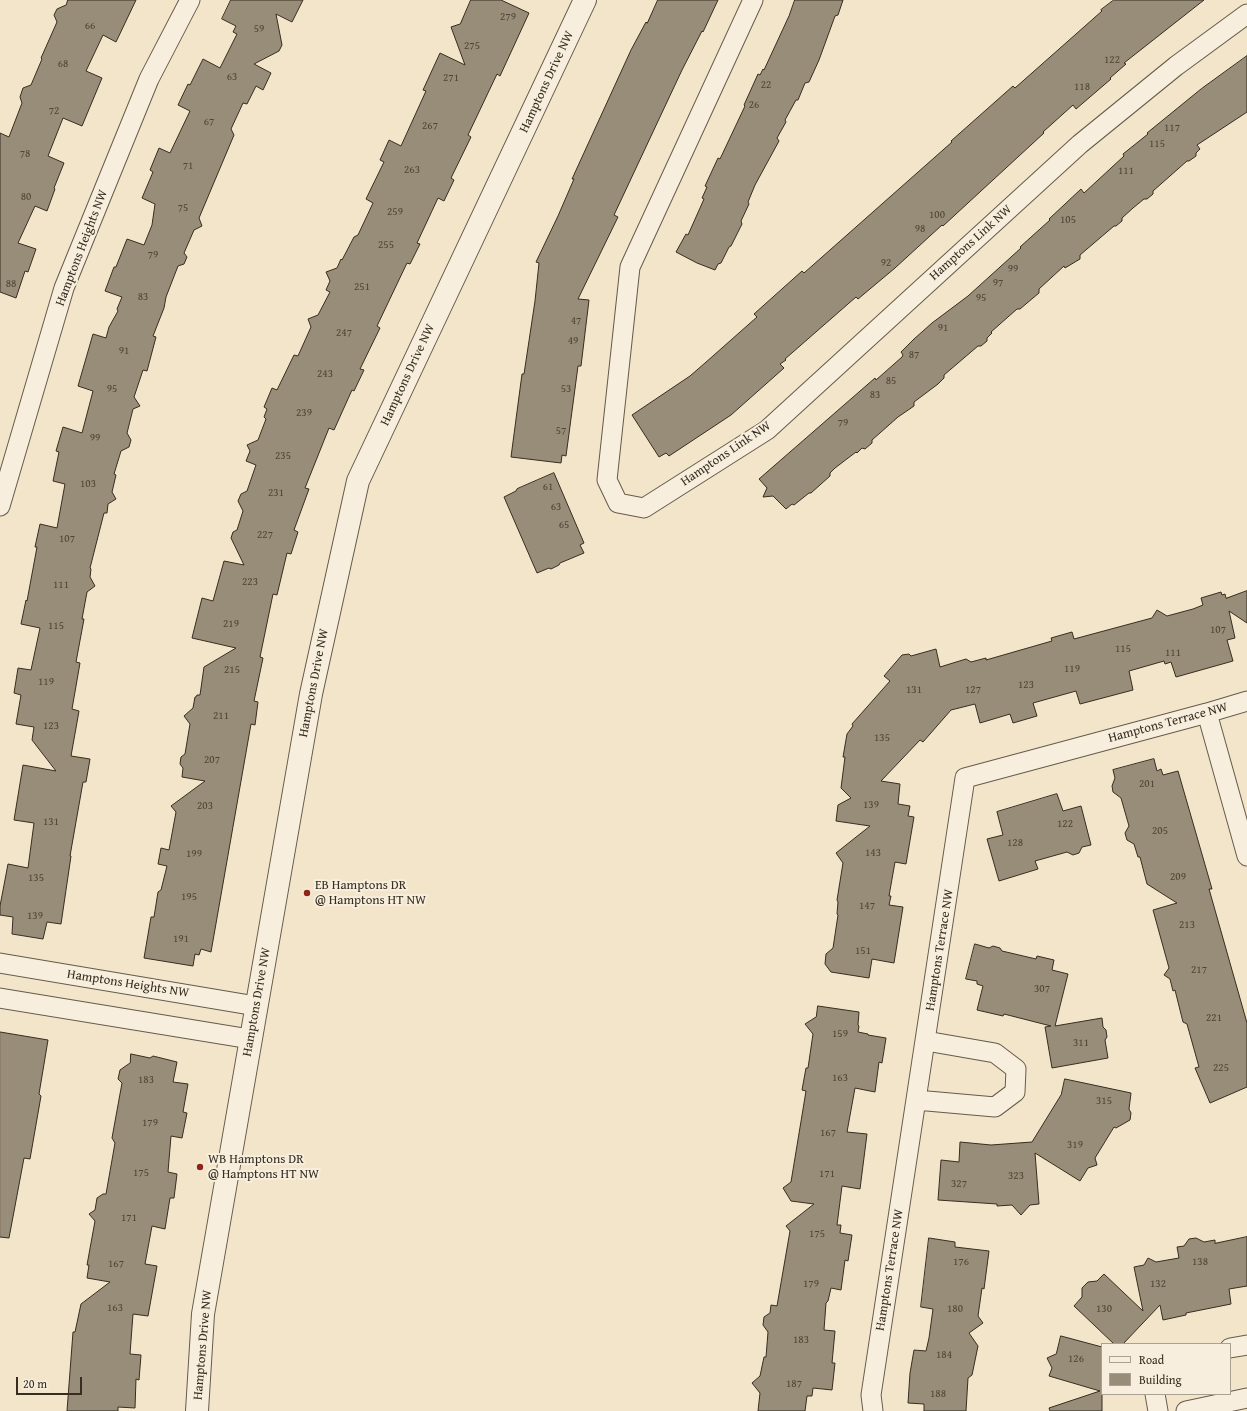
<!DOCTYPE html>
<style>
body{margin:0}
#map{position:relative;width:1247px;height:1411px;overflow:hidden;background:#f2e5ca;font-family:"Gentium Book Plus",serif}
canvas{display:block}
.legend{position:absolute;left:1101px;top:1343px;width:130px;height:52px;box-sizing:border-box;background:#f7eedd;border:1px solid #aaa191;margin:0;padding:5px 7px;list-style:none;font-size:12px;color:#372d20}
.legend li{display:flex;align-items:center;gap:8px;height:20px}
.legend b{width:20px;border:1px solid #aaa191}
.scale{position:absolute;left:16px;top:1377px;width:66px;height:18px;box-sizing:border-box;border:2px solid #372d20;border-top:0;padding-left:5px;font-size:12px;line-height:14px;white-space:nowrap;color:#372d20;-webkit-text-stroke:3px #f7eedd;paint-order:stroke}
</style>
<div id="map">
<canvas width="1247" height="1411"></canvas>
<ul class="legend">
<li><b style="height:5px;background:#f7eedd"></b>Road</li>
<li><b style="height:11px;background:#988d78"></b>Building</li>
</ul>
<div class="scale">20 m</div>
</div>
<script>
const g = document.querySelector('canvas').getContext('2d');
g.lineJoin = 'round';
function fill(path, color) { g.fillStyle = color; g.fill(path, 'evenodd'); }
function strokePath(path, color, width, dash) { g.strokeStyle = color; g.lineWidth = width; g.lineCap = dash ? 'butt' : 'round'; g.setLineDash(dash || []); g.stroke(path); }
function drawText(font, color, halo, rows, align = 'center') {
  g.font = font + ' "Gentium Book Plus",serif'; g.lineWidth = 4; g.setLineDash([]); g.textBaseline = 'middle'; g.strokeStyle = halo; g.fillStyle = color; for (const [text, x, y, turn = 0] of rows) {
    g.save(); g.translate(x, y); g.rotate((+turn || 0) * Math.PI / 180); g.textAlign = isNaN(turn) ? turn : align; if (halo) g.strokeText(text, 0, 0); g.fillText(text, 0, 0); g.restore();
  }
}
const building = new Path2D(`
 M68 0H136L116 42 103 35 86 71 102 78 82 126 63 118 48 156 64 163 54 188 55 189 47 211 35 206 18 243 36 249 28 272 25 271 16 298 0 292V133L9 137 22 103 20 97 23 88 31 85 42 59 41 58 57 22 54 15 57 9 66 5Z
 M231 0H303L292 22 276 14 282 45 279 51 254 64 271 73 263 90 256 86 247 104 243 103 231 129 234 135 199 218 202 226 194 230 184 253 187 257 184 264 178 266 166 297 164 308 153 336 156 337 147 371 143 370 134 397 140 406 133 409 127 433 131 440 129 447 121 451 114 474 116 475 112 492 116 499 108 504 107 513H104L90 568 91 569 90 577 95 586 87 592 82 619H84L76 662 80 663 72 709 79 711 71 756 90 759 86 782H83L70 856H71L61 924 47 922 43 939 12 934 13 917 0 915V906L8 864 28 868 34 823 14 820 23 765 56 771 32 740 34 727 16 724 21 695 14 693 18 668 31 670 40 628 21 624 26 600 27 601 37 547H35L40 524 57 528 65 484 53 481 59 452 56 451 63 427 82 433 93 391 78 386 93 334 106 338 109 327 118 311 117 309 122 297 105 291 114 267H116L127 239 144 245 152 225 155 204 142 198 153 172 150 170 159 148 170 153 190 111 178 105 188 84 190 85 203 59 220 68 237 34 233 32 236 26 222 19Z
 M471 0H501L529 13 500 76 497 74 468 135 471 137 451 178 454 180 444 201 438 198 417 243 420 244 410 264 407 263 377 326 380 328 360 369 364 370 354 391 352 390 334 430 329 428 305 488 309 489 294 530 298 532 291 554 287 553 277 595 273 594 260 657 263 658 254 701 258 702 255 725 251 724 211 952 201 949 199 955 195 954 193 966 144 958 151 917H154L158 892 161 890 167 866 158 864 161 848 169 850 176 812 171 806 205 781 182 777 183 768 180 764 181 757 185 754 190 724 184 716 193 708 195 697H196L197 695H200L204 667 236 648 192 638 202 598 213 601 224 561 244 565 231 538 233 532 237 530 243 511 238 501 241 494 247 491 256 465 246 461 250 451 247 445 258 440 266 419 264 417 267 409 264 407 272 388 277 390 294 355 298 356 311 327 308 319 318 315 330 292 326 290 330 281 326 272 337 268 341 259 342 260 354 237 358 235 373 203 366 199 384 162 380 160 389 140 401 146 426 91 423 90 440 53 465 65 451 27 460 24Z
 M658 0H718L703 32 702 31 682 70 614 215 618 217 578 299 589 300 581 366H578L566 456 562 455 561 463 511 457 522 374H524L535 301 539 263 536 262 558 216 574 179H572L631 50 646 22 647 23Z
 M795 0H843L838 15 835 16 819 60 809 82 805 83 798 100H796L785 120 786 122 777 138 779 141 755 185 748 202 749 204 741 221 742 224 731 246 729 247 721 263 718 264 715 270 697 263 676 252 686 234 688 235 704 199 702 198 707 187 705 186 718 158 720 159 745 106 744 105 758 74 760 75 763 69 764 70 789 16Z
 M1114 0H1204L1124 63 1126 64 1110 78 1111 79 1076 109 1073 105 1043 132 1044 133 943 226 942 225 895 268 858 299 856 297 785 359 786 360 780 364 784 368 731 415 669 456 666 453 659 457 632 415 690 376 705 363 757 317 754 314 802 271 804 273 952 142 951 141 1013 86 1015 88 1102 11 1101 10Z
 M1247 56V112L1197 145 1200 149 1196 153V156L1189 161H1187L1153 191V194L1147 199H1144L1133 208 1122 218V221L1116 226H1114L1080 255V259L1065 268 1064 266 1039 289V293L1033 298 1020 309H1017L991 332 992 333 987 338V341L981 346H978L944 375V378L938 384 914 402V406L898 417 872 440V443L865 449 862 448 857 453 856 452 835 468 830 473V476L811 493H809L794 505 792 504 786 509 773 496 763 497 767 488 759 479 875 378 876 380 902 357 903 355 901 352 914 339 932 323 968 296 1021 248 1020 247 1050 220 1049 219 1081 189 1084 193 1124 156 1123 154 1148 134 1147 133 1201 89Z
 M554 473 584 543 580 545 584 553 560 563 559 565 551 569 549 568 537 573 504 497 516 491 517 489Z
 M1247 591V623L1229 611 1235 638 1227 640 1233 661 1176 677 1171 662 1165 664 1164 661 1129 671 1133 690 1080 704 1076 691 1033 703 1037 716 1013 723 1010 714 980 723 975 704 951 710 923 742 920 740 881 781 900 784 898 804 910 806 908 816 914 817 906 864 895 862 889 896H891L889 905 903 907 894 963 872 959 869 978 831 972 825 964 826 954 833 948 838 915 837 914 838 902 837 900 843 863 836 853 870 826 836 821 838 805 851 798 841 788 845 757H843L847 734 853 726 852 724 890 681 884 676 902 655 909 654 911 656 936 649 940 667 966 659 971 662 986 658V660L1052 641 1051 638 1072 632 1074 639 1152 618 1157 610 1167 616 1193 609 1203 605 1201 598 1221 592 1222 595 1225 594 1226 598Z
 M1154 759 1157 771 1161 769 1163 775 1178 771 1212 889H1209L1247 1023V1087L1210 1103 1195 1068 1199 1067 1187 1024 1183 1022 1175 990 1173 991 1170 979 1164 975 1169 968 1153 910 1177 903 1147 884 1140 857H1138L1134 844 1127 840 1125 833 1129 826 1121 798 1113 792 1112 786 1115 778 1113 770Z
 M1057 794 1063 811 1081 806 1091 845 1082 847 1079 853 1073 855 1067 852 1035 861 1038 869 999 881 987 839 1003 835 997 812Z
 M975 944 989 948 993 946 1000 948 1002 951 1036 959 1037 956 1054 960 1052 970 1068 974 1055 1026 1102 1018 1103 1027 1106 1030 1107 1037 1105 1040 1108 1058 1052 1068 1045 1027 1051 1026 1004 1014 1003 1016 977 1010 983 986 977 984V981L966 979Z
 M818 1006 859 1012 858 1025 859 1026 858 1032 868 1034V1035L886 1038 882 1063 879 1062 875 1092 855 1088 847 1132 867 1134 860 1189 842 1186 837 1225H841L840 1233 852 1235 848 1261 845 1260 841 1290 831 1288 828 1301 826 1303 824 1330 835 1331 832 1363H835L832 1390 813 1388 812 1396H807L805 1411H758L760 1393 752 1383 760 1376 764 1357H766L768 1332 763 1325 764 1317 770 1313 771 1305 777 1306 790 1231 786 1226 814 1204 791 1201 783 1188 791 1182 806 1091 802 1090 806 1068H808L813 1034 805 1024 816 1017Z
 M0 1032 48 1040 39 1094 41 1096 30 1159 24 1158 9 1238 0 1237Z
 M131 1054 150 1058 153 1056 177 1062 173 1082 188 1084 183 1112 187 1113 182 1138 171 1136 168 1172 177 1174 174 1198H170L165 1229 152 1226 145 1264 157 1266 148 1316 133 1314 130 1354 141 1355 139 1380 136 1379 135 1408 118 1407V1411H67L73 1332H75L81 1304 110 1282 87 1278 89 1265H87L95 1221 89 1214 95 1210 97 1198 103 1194H106L115 1143 112 1138 122 1083 118 1079 120 1070 130 1063Z
 M1065 1079 1131 1093 1129 1109 1131 1113 1130 1120 1116 1128 1114 1127 1095 1158 1097 1165 1088 1168 1080 1181 1035 1153 1039 1204 1030 1205 1021 1215 1012 1205 997 1206V1204L938 1200 941 1160 959 1162 960 1142 991 1145 1032 1142 1061 1095Z
 M1247 1237V1286L1229 1289 1231 1304 1186 1313V1315L1163 1320 1160 1305 1123 1344H1114L1074 1306 1082 1297V1288L1088 1282 1097 1281 1104 1274 1143 1311 1134 1267 1144 1265 1148 1258 1156 1262 1179 1258 1177 1247 1184 1246 1189 1239 1196 1238 1204 1242 1215 1240V1243Z
 M929 1238 955 1242V1247L989 1251 984 1289 982 1288 978 1316 983 1323 969 1333 978 1346 972 1375 968 1378 966 1411H924V1404L908 1403 910 1373 914 1350 926 1351 929 1338 933 1309 921 1307Z
 M1061 1336 1102 1347V1411H1050L1049 1408 1100 1391 1049 1376 1052 1368 1047 1358 1056 1354Z`);
fill(building, '#988d78');
strokePath(building, '#372d20', 1);
const minor = new Path2D(`
 M753 0 630 267 607 480 618 503 644 508 767 430 1080 144 1176 66 1247 14
 M0 506 64 288 149 79 190 0
 M1207 713 1247 856
 M0 963 256 1006
 M0 998 250 1039
 M916 1100 995 1107 1015 1092 1016 1069 995 1053 926 1041
 M1230 1348 1247 1345
 M1155 1394 1158 1411
 M873 1411 871 1395 965 778 1207 713 1247 701
 M1186 1411 1247 1398`);
const tertiary = new Path2D(`
 M197 1411 203 1314 311 694 358 481 585 0`);
strokePath(minor, '#665b4a', 21);
strokePath(tertiary, '#665b4a', 24);
strokePath(minor, '#f7eedd', 19);
strokePath(tertiary, '#f7eedd', 22);
for (const [x, y, r, color] of [
 [307,893,4,"#8f2418"],
 [200,1167,4,"#8f2418"]
]) { const dot = new Path2D(); dot.arc(x, y, r, 0, 2 * Math.PI); g.fillStyle = color; g.fill(dot); strokePath(dot, '#f7eedd', 1.5); }
drawText('11px', '#4f4536', null, [
 ["279",508,17],
 ["66",90,26],
 ["59",259,29],
 ["275",472,46],
 ["122",1112,60],
 ["68",63,64],
 ["63",232,77],
 ["271",451,78],
 ["22",766,85],
 ["118",1082,87],
 ["26",754,105],
 ["72",54,111],
 ["67",209,122],
 ["267",430,126],
 ["117",1172,128],
 ["115",1157,144],
 ["78",25,154],
 ["71",188,166],
 ["263",412,170],
 ["111",1126,171],
 ["80",26,197],
 ["75",183,208],
 ["259",395,212],
 ["100",937,215],
 ["105",1068,220],
 ["98",920,229],
 ["255",386,245],
 ["79",153,255],
 ["92",886,263],
 ["99",1013,269],
 ["97",998,283],
 ["88",11,284],
 ["251",362,287],
 ["83",143,297],
 ["95",981,298],
 ["47",576,321],
 ["91",943,328],
 ["247",344,333],
 ["49",573,341],
 ["91",124,351],
 ["87",914,355],
 ["243",325,374],
 ["85",891,381],
 ["95",112,389],
 ["53",566,389],
 ["83",875,395],
 ["239",304,413],
 ["79",843,423],
 ["57",561,431],
 ["99",95,438],
 ["235",283,456],
 ["103",88,484],
 ["61",548,487],
 ["231",276,493],
 ["63",556,507],
 ["65",564,525],
 ["227",265,535],
 ["107",67,539],
 ["223",250,582],
 ["111",61,585],
 ["219",231,624],
 ["115",56,626],
 ["107",1218,630],
 ["115",1123,649],
 ["111",1173,653],
 ["119",1072,669],
 ["215",232,670],
 ["119",46,682],
 ["123",1026,685],
 ["131",914,690],
 ["127",973,690],
 ["211",221,716],
 ["123",51,726],
 ["135",882,738],
 ["207",212,760],
 ["201",1147,784],
 ["139",871,805],
 ["203",205,806],
 ["131",51,822],
 ["122",1065,824],
 ["205",1160,831],
 ["128",1015,843],
 ["143",873,853],
 ["199",194,854],
 ["209",1178,877],
 ["135",36,878],
 ["195",189,897],
 ["147",867,906],
 ["139",35,916],
 ["213",1187,925],
 ["191",181,939],
 ["151",863,951],
 ["217",1199,970],
 ["307",1042,989],
 ["221",1214,1018],
 ["159",840,1034],
 ["311",1081,1043],
 ["225",1221,1068],
 ["163",840,1078],
 ["183",146,1080],
 ["315",1104,1101],
 ["179",150,1123],
 ["167",828,1133],
 ["319",1075,1145],
 ["175",141,1173],
 ["171",827,1174],
 ["323",1016,1176],
 ["327",959,1184],
 ["171",129,1218],
 ["175",817,1234],
 ["176",961,1262],
 ["138",1200,1262],
 ["167",116,1264],
 ["179",811,1284],
 ["132",1158,1284],
 ["163",115,1308],
 ["180",955,1309],
 ["130",1104,1309],
 ["183",801,1340],
 ["184",944,1355],
 ["126",1076,1359],
 ["187",794,1384],
 ["188",938,1394]
]);
drawText('13px', '#372d20', '#f7eedd', [
 ["Hamptons Drive NW",547,82,-65],
 ["Hamptons Link NW",971,243,-42],
 ["Hamptons Heights NW",82,248,-69],
 ["Hamptons Drive NW",408,375,-65],
 ["Hamptons Link NW",726,454,-34],
 ["Hamptons Drive NW",314,683,-79],
 ["Hamptons Terrace NW",1168,723,-15],
 ["Hamptons Terrace NW",940,950,-81],
 ["Hamptons Heights NW",128,984,9],
 ["Hamptons Drive NW",257,1002,-80],
 ["Hamptons Terrace NW",890,1270,-81],
 ["Hamptons Drive NW",203,1345,-85]
]);
drawText('13px', '#372d20', '#f7eedd', [
 ["EB Hamptons DR",315,886],
 ["@ Hamptons HT NW",315,901],
 ["WB Hamptons DR",208,1160],
 ["@ Hamptons HT NW",208,1175]
], 'left');
</script>
